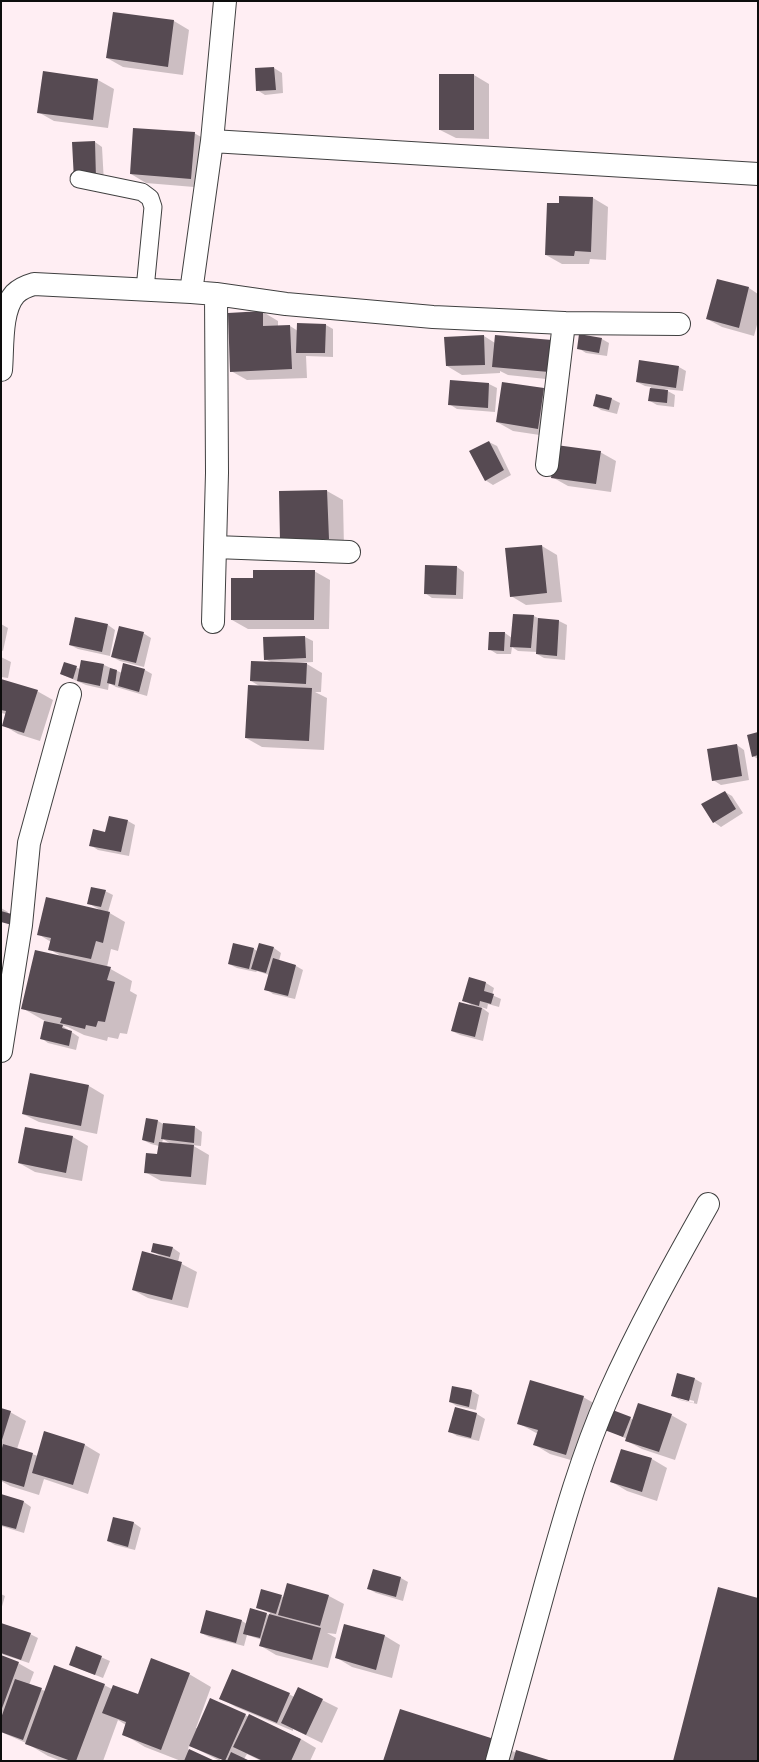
<!DOCTYPE html>
<style>
body{margin:0}
#map{position:relative;width:759px;height:1762px;overflow:hidden;background:#ffeef3;font-family:"Roboto Serif",serif}
canvas{display:block}
.frame{position:absolute;inset:0;border:2px solid #0d0d0d;pointer-events:none}
</style>
<div id="map">
<canvas width="759" height="1762"></canvas>
<div class="frame"></div>
</div>
<script>
const g = document.querySelector('canvas').getContext('2d');
g.lineJoin = 'round';
function fill(path, color) { g.fillStyle = color; g.fill(path, 'evenodd'); }
function strokePath(path, color, width, dash) { g.strokeStyle = color; g.lineWidth = width; g.lineCap = dash ? 'butt' : 'round'; g.setLineDash(dash || []); g.stroke(path); }
fill(new Path2D(`
 M113 13 174 21 189 30 183 75 123 67 107 58Z
 M274 68 282 73 283 93 265 95 257 90 256 69Z
 M44 72 98 80 114 89 108 128 54 121 38 112Z
 M474 75 489 84V139L456 138 440 130Z
 M194 133 210 142 206 188 146 183 131 174Z
 M95 142 102 147 104 183 82 184Z
 M593 198 608 207 606 260 590 259 589 264H562L546 255Z
 M717 280 749 288 758 294V321L754 336 722 327 707 319Z
 M263 312 278 321V327L290 326 298 331 326 325 333 329V357L306 356 307 378 247 380 231 371Z
 M484 336 495 343 565 381 508 375 500 371V373L462 375 447 366Z
 M602 339 609 343 607 356 586 353 578 348Z
 M679 367 686 371 683 391 664 389 675 395 674 407 657 405 650 401 651 387 645 386 637 382Z
 M451 381 489 384 497 388 495 412 457 409 449 404Z
 M543 389 559 398 553 437 513 431 497 422Z
 M596 395 612 399 620 403 617 414 601 410 594 405Z
 M489 442 497 446 511 475 493 485 485 480Z
 M600 452 616 461 611 492 568 486 552 477Z
 M327 491 343 500 344 548 296 549 280 492Z
 M542 546 557 555 562 602 526 605 511 596Z
 M457 567 464 572 463 599 432 598 425 593Z
 M314 571 330 580 329 629H248L232 620Z
 M514 615 534 616 540 619 559 621 567 625 565 660 544 658 537 654V652L518 651 512 647 511 654H497L489 649 505 633 512 638Z
 M1 624 8 628 3 651 1 650Z
 M108 625 115 630 110 656 78 649 70 645Z
 M143 633 151 638 144 667 120 661 112 657Z
 M305 637 313 641V662L297 663V664H307L322 673 321 692H315L327 698 324 750 262 747 246 738 261 687 251 681 273 663 265 659 264 638Z
 M1 657 11 662 8 678 1 677Z
 M82 661 104 665 122 673 145 670 152 674 147 696 116 687 109 683 108 690 86 685 61 674 65 663 80 669Z
 M1 680 37 691 53 700 40 741 18 734 3 725 6 714 1 713Z
 M758 733V759L753 756Z
 M737 745 744 750 749 780 721 785 713 780Z
 M725 792 732 796 743 813 721 827 714 822Z
 M128 821 135 825 129 856 98 850 90 845 106 833Z
 M105 891 113 895 108 912 125 922 118 951 111 949 107 967 132 981 130 991 137 995 127 1034 120 1033 118 1039 108 1037 107 1041 84 1035 68 1027 61 1025 79 1037 76 1050 48 1043 41 1038 45 1021 22 1008 61 956 49 949 51 942 38 934 100 910 88 903Z
 M1 908 8 912 7 914 19 928 1 923 16 927 1 920Z
 M259 944 274 948 281 953 279 961 296 966 303 970 295 999 273 994 266 989 269 975 257 971 256 972 237 968 229 964 254 949 257 951Z
 M470 979 486 983 494 988 492 995 501 999 499 1007 488 1004 487 1009 481 1007 489 1013 483 1041 460 1035 452 1031 474 1007 464 1000Z
 M31 1074 89 1086 104 1095 97 1134 39 1122 23 1114Z
 M147 1119 158 1121 163 1124 195 1127 202 1132 201 1146 192 1145 209 1155 206 1185 161 1181 145 1172 158 1155 159 1146 151 1144 143 1140ZM163 1139 171 1144 162 1143Z
 M25 1128 73 1137 88 1146 82 1181 35 1172 19 1163Z
 M154 1244 173 1248 180 1253 178 1262 197 1272 188 1308 148 1298 133 1290 162 1257 152 1251Z
 M678 1374 695 1379 702 1383 697 1404 680 1400 672 1395ZM679 1397 694 1401V1403L679 1399Z
 M472 1391 479 1395 476 1410 457 1406 450 1402Z
 M583 1397 599 1406 581 1463 550 1454 535 1445 538 1434 518 1423Z
 M1 1409 10 1412 26 1421 17 1449 38 1456 45 1433 85 1445 100 1454 88 1494 44 1479 39 1495 10 1486 1 1481Z
 M455 1409 477 1414 485 1419 479 1441 457 1436 449 1431Z
 M671 1415 687 1424 675 1460 642 1449 627 1441V1439L604 1428 630 1418 633 1420Z
 M621 1450 652 1459 667 1468 657 1501 627 1491 612 1482Z
 M1 1495 24 1502 31 1507 24 1533 1 1526Z
 M114 1518 134 1523 141 1528 135 1550 115 1545 108 1541Z
 M401 1578 408 1582 403 1601 376 1593 369 1589Z
 M287 1584 329 1596 344 1604 336 1634 327 1633 336 1638 328 1668 276 1655 261 1646 262 1640 247 1635 244 1646 209 1637 201 1633 242 1621 247 1624 267 1614 269 1616 270 1613 257 1607 281 1596 284 1598Z
 M1 1594 5 1596 1 1610Z
 M1 1624 30 1634 38 1638 29 1663 1 1654Z
 M345 1625 385 1636 400 1645 392 1678 352 1667 337 1658Z
 M77 1647 110 1661 103 1678 70 1665Z
 M1 1656 18 1663 34 1672 29 1685 45 1691 104 1685 112 1689 138 1696 189 1674 211 1687 196 1728 245 1715 301 1739 316 1748 310 1761H261L247 1754 244 1759 248 1761H225L220 1758V1761L189 1745 188 1750 213 1761H181L145 1747 123 1734 126 1725 118 1720 103 1761H61L48 1756 26 1743 1 1732Z
 M298 1688 338 1708 322 1743 293 1729V1731L236 1707 220 1698 289 1694 294 1697Z
 M494 1740 516 1753 550 1761H384Z`), '#0003');
fill(new Path2D(`
 M113 12 174 20 168 67 106 58Z
 M274 67 276 90 256 91 255 68Z
 M43 71 98 79 93 120 37 113Z
 M439 74H474V130H439Z
 M133 128 195 132 191 179 130 174Z
 M95 141 96 179 74 180 72 142Z
 M559 196 593 197 591 252 575 251 574 256 545 255 547 203H559Z
 M717 279 749 287 739 328 706 319Z
 M263 311V326L290 325 292 369 230 372 228 313Z
 M297 323 326 324 325 353H296Z
 M579 334 602 338 599 353 577 349Z
 M484 335 485 365 446 366 444 337Z
 M495 335 552 340 549 372 492 367Z
 M639 360 679 366 676 388 636 382Z
 M450 380 489 383 488 408 448 405Z
 M502 382 544 388 538 429 496 422Z
 M650 388 668 390 667 403 648 401Z
 M596 394 612 398 609 410 593 406Z
 M489 441 504 470 485 481 469 451Z
 M556 445 601 451 596 484 551 478Z
 M327 490 329 539 280 541 279 491Z
 M542 545 547 593 510 597 505 548Z
 M425 565 457 566 456 595 424 594Z
 M253 570H315L314 620H231V578H253Z
 M513 614 534 615 531 648 510 647Z
 M75 617 108 624 102 652 69 645Z
 M538 618 559 620 557 656 536 654Z
 M119 626 144 632 136 663 111 657Z
 M489 632H505L504 651 488 650Z
 M305 636 306 658 264 660 263 637Z
 M81 660 104 664 100 686 77 681Z
 M251 661 307 663 306 684 250 681Z
 M64 662 77 666 73 679 60 674Z
 M123 663 145 669 139 692 118 686Z
 M110 668 117 670 115 685 107 683Z
 M1 679 38 690 24 733 2 726 6 711 1 710Z
 M248 685 312 688 309 741 245 738Z
 M758 732V755L752 757 747 735Z
 M737 744 742 776 712 781 707 749Z
 M725 791 736 809 713 823 701 804Z
 M109 816 128 820 121 852 89 846 93 829 105 832Z
 M91 887 106 890 101 907 87 904Z
 M46 897 110 912 103 943 96 941 91 959 48 950 51 938 37 935Z
 M1 911 15 915 12 925 1 922Z
 M233 943 254 948 249 969 228 964Z
 M259 943 274 947 266 973 251 969Z
 M35 950 111 967 107 980 115 982 105 1022 98 1021 96 1027 86 1025 85 1029 60 1023 62 1018 21 1009Z
 M273 958 296 965 288 996 264 990Z
 M469 977 486 982 484 991 494 994 491 1004 480 1001 479 1006 462 1001Z
 M459 1002 482 1008 475 1037 451 1031Z
 M44 1021 63 1025 62 1028 72 1031 69 1046 40 1039Z
 M30 1073 89 1085 81 1126 22 1114Z
 M146 1118 158 1120 154 1143 142 1140Z
 M163 1123 195 1126 194 1143 161 1139Z
 M25 1127 73 1136 66 1173 18 1163Z
 M159 1142 194 1145 191 1177 144 1173 146 1153 157 1154Z
 M153 1243 173 1247 170 1257 151 1252Z
 M142 1251 182 1262 172 1300 132 1290Z
 M677 1373 695 1378 689 1401 671 1396Z
 M530 1380 584 1396 566 1455 533 1445 538 1430 517 1424Z
 M452 1386 472 1390 469 1407 449 1402Z
 M638 1403 672 1414 659 1452 625 1441Z
 M455 1407 477 1413 471 1438 448 1432Z
 M1 1408 11 1411 1 1443Z
 M610 1409 631 1417 623 1437 602 1429Z
 M44 1431 85 1444 73 1485 32 1473Z
 M3 1444 33 1453 24 1487 1 1480V1452Z
 M621 1449 652 1458 642 1492 610 1482Z
 M1 1494 24 1501 16 1529 1 1525Z
 M113 1517 134 1522 128 1547 107 1541Z
 M373 1569 401 1577 396 1597 367 1589Z
 M287 1583 329 1595 320 1626 278 1615Z
 M718 1587 758 1598V1761H673Z
 M261 1589 282 1595 276 1614 256 1608Z
 M250 1608 267 1613 260 1638 243 1634Z
 M206 1610 242 1620 236 1643 200 1633Z
 M269 1614 321 1628 312 1660 259 1646Z
 M1 1623 31 1633 21 1660 1 1653Z
 M344 1624 385 1635 376 1670 335 1658Z
 M76 1646 102 1656 95 1675 69 1665Z
 M1 1655 19 1662 1 1711Z
 M151 1658 190 1673 161 1750 122 1735 126 1722 102 1713 113 1685 138 1694Z
 M54 1665 105 1684 76 1761H71L25 1744Z
 M232 1669 290 1693 277 1723 219 1699Z
 M15 1679 42 1688 23 1740 1 1732V1718Z
 M298 1687 323 1699 306 1735 281 1723Z
 M210 1698 246 1714 225 1761 189 1746Z
 M400 1709 494 1739 487 1761H383Z
 M249 1714 301 1739 291 1761H263L233 1747Z
 M189 1749 215 1761H184Z
 M516 1750 552 1761H513Z
 M231 1752 250 1761H227Z`), '#564a52');
const service = new Path2D(`
 M79 179 142 192 150 198 153 207 145 289`);
const minor = new Path2D(`
 M212 141 758 174
 M191 292 216 294 286 304 433 317 564 323 679 324
 M1 370C3 348 0 311 15 294 20 289 27 286 34 284L191 292 212 141 225 1
 M547 465 564 323
 M215 547 349 552
 M213 622 217 473 216 294
 M1 1051 21 925 29 843 70 694
 M497 1761C513 1702 530 1643 546 1583 564 1519 582 1455 609 1394 638 1329 673 1266 708 1204`);
strokePath(service, '#404040', 19);
strokePath(minor, '#404040', 24);
strokePath(service, '#fff', 17);
strokePath(minor, '#fff', 22);
</script>
